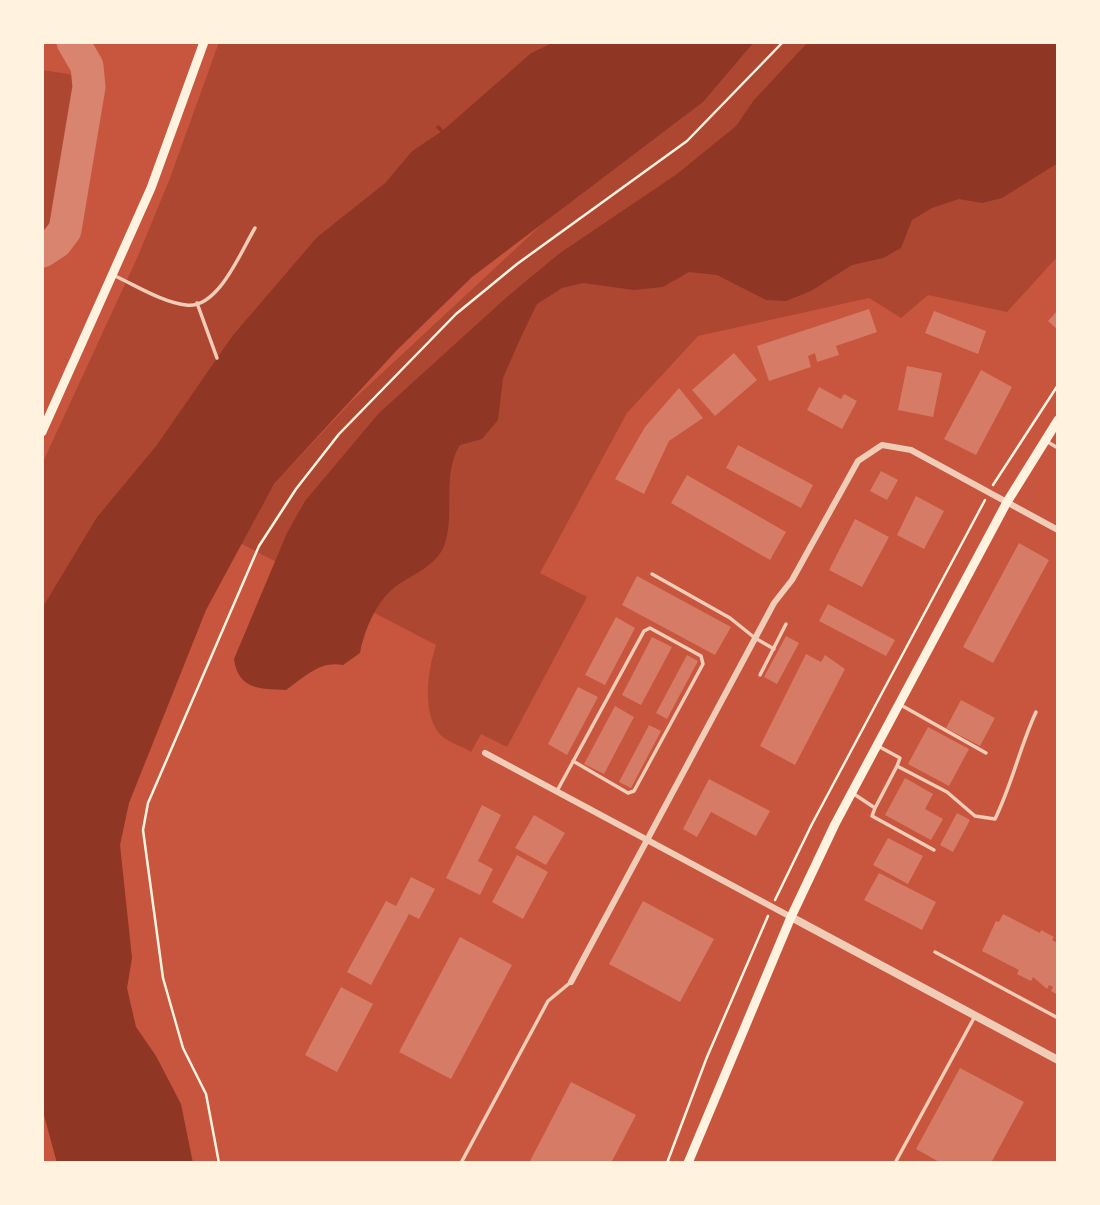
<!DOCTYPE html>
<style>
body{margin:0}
#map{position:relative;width:1100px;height:1205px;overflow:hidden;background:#c8553d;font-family:Montserrat,sans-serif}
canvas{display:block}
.frame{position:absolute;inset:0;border:44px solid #fff3e0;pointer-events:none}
</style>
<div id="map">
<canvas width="1100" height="1205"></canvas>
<div class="frame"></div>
</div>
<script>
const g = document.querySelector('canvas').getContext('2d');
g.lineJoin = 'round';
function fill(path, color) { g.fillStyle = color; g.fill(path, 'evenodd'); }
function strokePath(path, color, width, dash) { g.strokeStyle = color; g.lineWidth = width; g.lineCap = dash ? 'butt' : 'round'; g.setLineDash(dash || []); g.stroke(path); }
fill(new Path2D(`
 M219 42H554L531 53 442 131 412 151 385 183 317 237 233 335 156 446 97 517 42 608V464L138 256 170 178Z
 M750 42H1058V256L1007 312 928 295 901 318 869 298 698 336 627 413 540 573 587 597 507 747 481 734 471 752C462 746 444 741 438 732 422 709 428 670 436 645L240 543 274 484 353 400 553 214 740 55Z
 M42 70 75 75 78 82C76 111 63 220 42 235Z`), '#ae4732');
fill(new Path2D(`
 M554 42H754L703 102 472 277 397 350 274 484 206 610 129 803 120 845 132 958 127 988 136 1027 156 1056 181 1104 193 1163H57L42 1108V608L97 517 156 446 233 335 317 237 385 183 412 151 442 131 531 53Z
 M808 42H1058V163L1002 198 982 203 959 199 932 208 912 220 901 248 883 258 852 265 811 291 786 301 766 300 717 275 689 272 663 287 634 290 583 283 562 288 537 304 521 337 503 378 498 420 482 439 460 445C441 475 456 514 444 546 436 565 415 574 399 584 377 599 365 628 360 653L343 665C319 661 305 677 286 690 259 689 238 689 234 659L287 533 305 501 379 413 508 296 560 253 677 174 736 126 754 100Z`), '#8f3625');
strokePath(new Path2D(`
 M438 127 442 131`), '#8f3625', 3.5);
strokePath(new Path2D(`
 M42 251 56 242 65 230 89 87 87 66 73 42`), '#d8846e', 33);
fill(new Path2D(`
 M869 309 877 332 836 346 839 355 817 362 815 353 808 356 811 367 769 381 757 346Z
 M1058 310V330L1048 321Z
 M934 311 986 331 978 354 925 333Z
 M734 353 757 380 715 416 692 390Z
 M907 366 942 373 933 417 898 410Z
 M981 370 1012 387 976 455 944 439Z
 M819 387 841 399 844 394 857 401 842 429 807 410Z
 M679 388 703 418 669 441 644 494 615 479 645 427Z
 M738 445 813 485 801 508 726 468Z
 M881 471 898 480 887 500 870 491Z
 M687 475 786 532 770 560 671 503Z
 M916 496 944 511 924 549 897 535Z
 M855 519 889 537 862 587 829 570Z
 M1019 543 1049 560 993 663 963 647Z
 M637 576 731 627 715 655 622 605Z
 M828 604 895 640 886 656 819 621Z
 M616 617 635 628 605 685 585 675Z
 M786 636 799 643 777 684 764 677Z
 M652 637 672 647 641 705 622 695Z
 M806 654 821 662 825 655 845 669 795 765 760 746Z
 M687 655 698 661 667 719 656 713Z
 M578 687 598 697 567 755 548 744Z
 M961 700 995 718 980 746 946 728Z
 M615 706 634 717 604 774 584 764Z
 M649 725 661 731 631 788 619 782Z
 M928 727 969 749 949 786 908 764Z
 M905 778 933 794 925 809 943 819 931 840 885 815Z
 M709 779 770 811 756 836 711 812 697 837 683 829Z
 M482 805 501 815 478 861 493 869 480 895 446 878Z
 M957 813 970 820 953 852 940 845Z
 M534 815 565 833 546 865 515 848Z
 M888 838 923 856 908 884 873 865Z
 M517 855 548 872 523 919 492 902Z
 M879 873 936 902 922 930 864 900Z
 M411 877 435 889 419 919 409 914 371 985 347 972 386 901 396 906Z
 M643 901 714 939 680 1002 609 964Z
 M1003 914 1040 933 1041 930 1054 937 1052 940 1058 943V995L1051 991 1053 987 1049 985 1047 989 1033 977 1031 981 1017 974 1019 970 982 951 996 921 999 922Z
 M460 937 512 965 451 1079 399 1052Z
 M341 987 373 1004 337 1072 305 1055Z
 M960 1068 1024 1102 991 1163H941L916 1149Z
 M571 1082 636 1115 611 1163H529Z`), '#d67c66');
strokePath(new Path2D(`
 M993 485 1058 385
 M775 900 812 824 985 500
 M219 1163 206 1094 183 1048 163 978 143 830 148 803 259 546 296 489 339 434 456 314 517 264 687 141 783 42
 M667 1163 707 1057 768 916`), '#fff3e0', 2.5);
strokePath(new Path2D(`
 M115 276C137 286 162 302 186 305 218 310 241 251 255 228
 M197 303 217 358
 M1046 441 1058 448
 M652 574 730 618 755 638 774 649
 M760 675 786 624
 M899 704 986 753
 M878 746 900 758 897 766 947 792 975 816 995 819C1013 782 1019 749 1036 712
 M557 791 644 631 650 628 701 656 703 664 634 791 628 793 573 761
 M854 794 875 808 872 816 934 850
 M875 808 897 766
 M935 952 1058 1018
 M461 1163 548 1001 571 982
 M895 1163 974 1018`), '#f1ccb7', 3.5);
strokePath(new Path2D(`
 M485 753 791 917
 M571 982 774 603 792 580 858 461 882 445 911 450 1058 530`), '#f1ccb7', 6);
strokePath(new Path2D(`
 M791 917 1058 1060`), '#f1ccb7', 8);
strokePath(new Path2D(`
 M42 432 151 188 204 42
 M688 1163 791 917 835 824 1007 502 1058 420`), '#fff3e0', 9);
</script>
